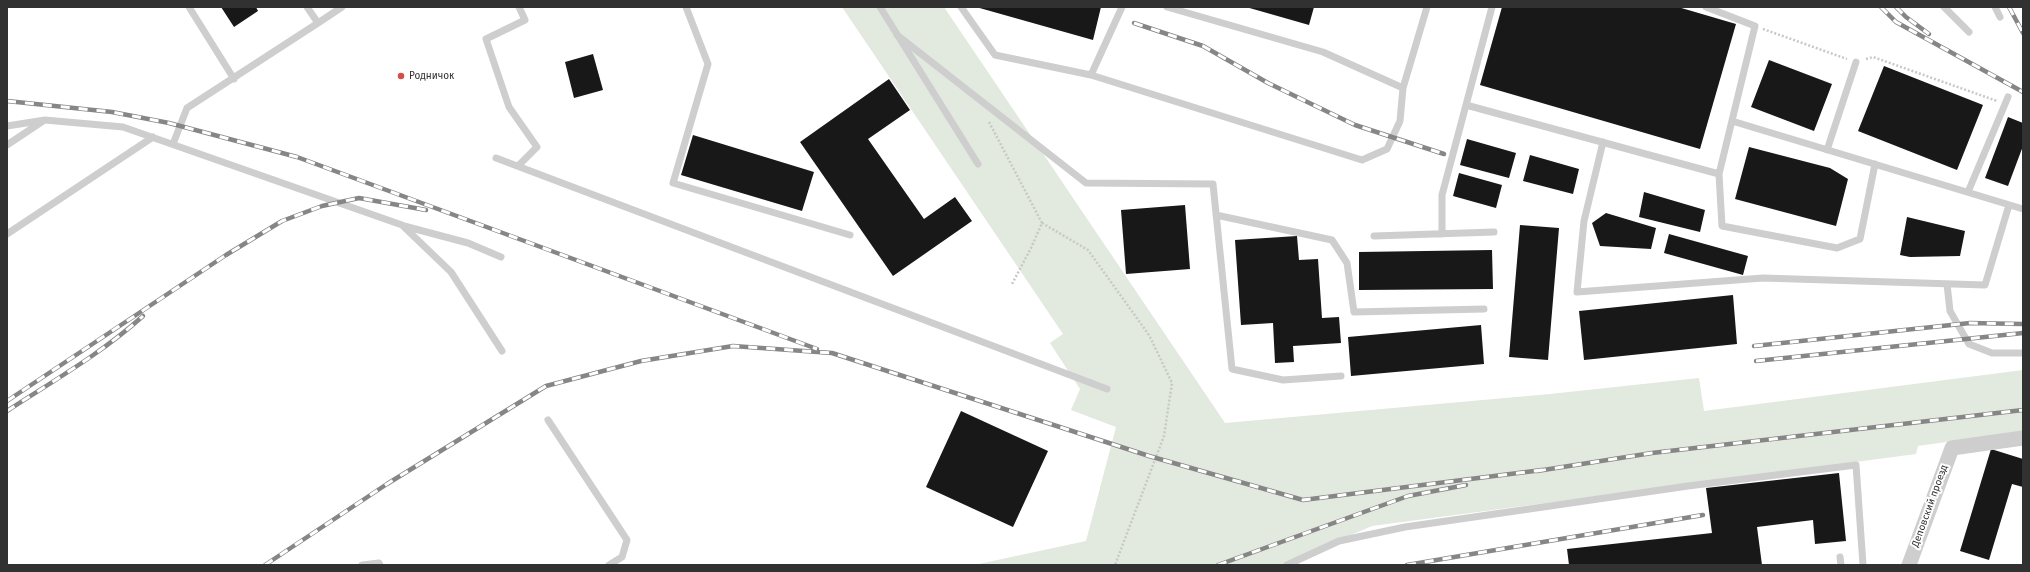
<!DOCTYPE html>
<meta charset="utf-8">
<style>
body{margin:0}
#map{position:relative;width:2030px;height:572px;overflow:hidden;background:#fff;font-family:"Fira Sans",sans-serif}
canvas{display:block}
.frame{position:absolute;inset:0;border:8px solid #313131;pointer-events:none}
</style>
<div id="map">
<canvas width="2030" height="572"></canvas>
<div class="frame"></div>
</div>
<script>
const g = document.querySelector('canvas').getContext('2d');
g.lineJoin = 'round';
function fill(path, color) { g.fillStyle = color; g.fill(path, 'evenodd'); }
function strokePath(path, color, width, dash) { g.strokeStyle = color; g.lineWidth = width; g.lineCap = dash ? 'butt' : 'round'; g.setLineDash(dash || []); g.stroke(path); }
function drawText(font, color, halo, rows, align = 'center') {
  g.font = font + ' "Fira Sans",sans-serif'; g.lineWidth = 4; g.setLineDash([]); g.textBaseline = 'middle'; g.strokeStyle = halo; g.fillStyle = color; for (const [text, x, y, turn = 0] of rows) {
    g.save(); g.translate(x, y); g.rotate((+turn || 0) * Math.PI / 180); g.textAlign = isNaN(turn) ? turn : align; if (halo) g.strokeText(text, 0, 0); g.fillText(text, 0, 0); g.restore();
  }
}
fill(new Path2D(`
 M842 7H944L1225 423 1550 394 1699 378 1704 411 2023 370V431L1918 446 1916 454 1372 526 1281 565H974L1086 541 1116 427 1071 410 1080 389 1050 343 1063 334Z`), '#e2e9de');
fill(new Path2D(`
 M221 7H256L258 11 234 27Z
 M976 7H1101L1093 40Z
 M1246 7H1314L1309 25Z
 M1502 7H1678L1736 24 1700 149 1480 85Z
 M593 54 603 90 574 98 565 62Z
 M1769 60 1832 84 1814 131 1751 107Z
 M1884 66 1983 105 1957 170 1858 131Z
 M889 79 910 110 868 139 924 219 955 197 972 221 893 276 800 142Z
 M2008 117 2023 123V146L2008 186 1985 178Z
 M693 135 814 172 802 211 681 175Z
 M1467 139 1516 153 1509 178 1460 165Z
 M1749 147 1830 168 1848 179 1836 226 1735 199Z
 M1530 155 1579 169 1573 194 1523 181Z
 M1459 173 1502 185 1496 208 1453 196Z
 M1644 192 1705 210 1700 232 1639 217Z
 M1185 205 1190 269 1126 274 1121 210Z
 M1606 213 1656 228 1651 249 1600 246 1592 223Z
 M1907 217 1965 231 1960 256 1910 257 1900 255Z
 M1520 225 1559 228 1548 360 1509 357Z
 M1669 234 1748 256 1743 275 1664 253Z
 M1297 236 1299 260 1318 259 1322 318 1339 317 1341 343 1293 346 1294 362 1275 363 1273 323 1241 325 1235 240Z
 M1492 250 1493 289 1359 290V252Z
 M1733 295 1737 344 1584 360 1579 311Z
 M1481 325 1484 364 1351 376 1348 337Z
 M961 411 1048 451 1013 527 926 487Z
 M1991 449 2023 459V487L2012 484 1989 560 1960 551Z
 M1839 473 1846 541 1815 544 1813 520 1757 527 1762 565H1569L1567 549 1712 533 1706 488Z`), '#181818');
strokePath(new Path2D(`
 M1763 29 1847 59
 M1866 59 1873 57 1997 101
 M989 122 1042 223 1031 248 1012 284
 M1042 223 1088 250 1149 335 1172 383 1164 436 1115 565`), '#c8c8c8', 2.5, [2, 2]);
strokePath(new Path2D(`
 M189 7 234 79
 M307 7 318 23 342 7
 M686 7 708 64 673 183 850 235
 M880 7 978 164
 M961 7 995 55 1091 75 1362 160 1387 149 1400 121 1403 88 1323 52 1167 7
 M1492 7 1466 105 1719 174 1755 26 1706 7
 M1944 7 1969 32
 M1995 7 2000 17
 M897 35 1086 183 1213 184 1232 369 1283 380 1341 376
 M1091 75 1122 7
 M1403 88 1427 7
 M1732 121 2023 209
 M7 126 45 120 123 127 402 225 451 272 502 351
 M1603 142 1584 221 1577 292 1763 278 1985 285 2009 205
 M173 144 187 108 318 23
 M7 145 43 121
 M1827 150 1856 62
 M496 158 1107 389
 M518 166 537 147 509 107 486 39 525 20 519 7
 M1719 174 1722 226 1837 248 1860 239 1875 164
 M1968 192 2008 97
 M1216 215 1332 240 1347 263 1354 312 1484 309
 M404 226 468 243 501 257
 M7 234 153 137
 M1442 234V195L1466 105
 M1374 236 1494 232
 M1947 284 1950 311 1969 344 1992 353H2023
 M548 420 627 540 622 557 609 565
 M1840 557 1841 565
 M362 565 379 563 380 565
 M1287 565 1339 541 1405 527 1688 486 1856 465 1863 565`), '#cecece', 7);
strokePath(new Path2D(`
 M1909 565 1952 448 2023 438`), '#cecece', 15);
const rail = new Path2D(`
 M1881 7 1896 22 2023 92
 M1896 7 1906 17 1929 34
 M2009 7 2023 33
 M1134 23 1203 46 1268 83 1355 125 1444 154
 M7 101 112 112 169 123 297 157 817 349
 M1754 346 1970 323 2023 324
 M1756 361 2023 333
 M7 401 226 255 282 221 322 206 359 198 426 210
 M7 411C53 381 102 353 143 316
 M1537 471 1652 453 2023 410
 M265 565 387 484 546 386 641 361 733 346 832 353 1149 456 1303 500 1542 470
 M1218 565 1408 496 1466 485
 M1407 565 1703 515`);
strokePath(rail, '#868686', 4.5);
strokePath(rail, '#fff', 3, [9]);
for (const [x, y, r, color] of [
 [401,76,4,"#d15149"]
]) { const dot = new Path2D(); dot.arc(x, y, r, 0, 2 * Math.PI); g.fillStyle = color; g.fill(dot); strokePath(dot, '#fff', 1.5); }
drawText('10px', '#313131', '#fff', [
 ["Родничок",409,76]
], 'left');
drawText('10px', '#313131', '#fff', [
 ["Деповский проезд",1930,506,-70]
]);
</script>
